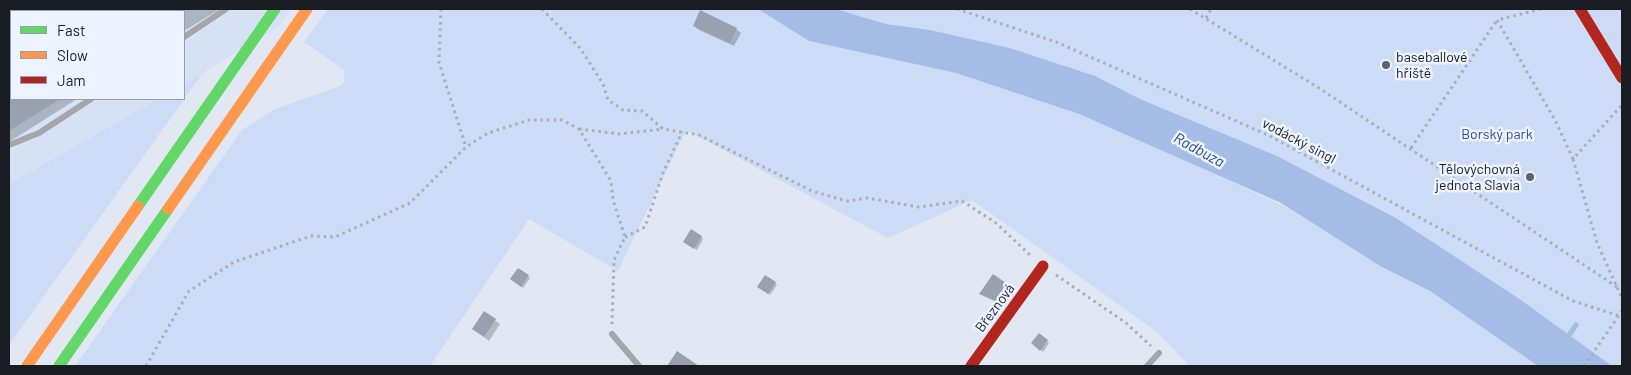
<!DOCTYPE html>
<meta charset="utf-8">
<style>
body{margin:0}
#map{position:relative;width:1631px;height:375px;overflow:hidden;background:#e2e8f3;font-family:Barlow,sans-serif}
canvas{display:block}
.frame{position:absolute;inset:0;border:10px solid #191c23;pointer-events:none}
.legend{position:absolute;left:10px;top:10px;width:175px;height:90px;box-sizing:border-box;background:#edf4ff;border:1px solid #989ea7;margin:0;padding:6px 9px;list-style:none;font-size:15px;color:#191c23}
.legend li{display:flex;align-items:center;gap:10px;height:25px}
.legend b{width:25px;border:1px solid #989ea7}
</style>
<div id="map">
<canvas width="1631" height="375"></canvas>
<div class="frame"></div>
<ul class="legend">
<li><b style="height:6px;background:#63d668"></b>Fast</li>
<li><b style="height:6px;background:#ff974d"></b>Slow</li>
<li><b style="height:6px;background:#b3261e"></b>Jam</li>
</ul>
</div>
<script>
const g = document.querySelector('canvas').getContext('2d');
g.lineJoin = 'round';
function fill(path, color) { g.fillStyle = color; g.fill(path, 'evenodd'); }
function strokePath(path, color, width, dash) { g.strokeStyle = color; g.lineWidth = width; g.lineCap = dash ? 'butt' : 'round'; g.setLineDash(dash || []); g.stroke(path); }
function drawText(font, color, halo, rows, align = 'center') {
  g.font = font + ' Barlow,sans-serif'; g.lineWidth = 5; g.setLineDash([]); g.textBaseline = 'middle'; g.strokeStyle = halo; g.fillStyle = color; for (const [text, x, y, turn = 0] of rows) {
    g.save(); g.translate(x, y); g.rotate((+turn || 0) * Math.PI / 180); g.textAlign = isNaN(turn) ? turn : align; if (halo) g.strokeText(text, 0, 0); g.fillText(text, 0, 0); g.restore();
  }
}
fill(new Path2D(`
 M9 9H290L279 27 184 84V11H11V99H158L9 184Z`), '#d6e1f4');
fill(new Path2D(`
 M328 9H758L809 41 956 73 1079 114 1163 150 1288 208 1380 266 1430 291 1538 366H1190L1157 332 972 200 888 238 686 130 618 271 529 219 430 366H75L242 130 273 110 340 86 344 82V70L304 42Z
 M836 9H1622V366H1612L1524 303 1396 218 1284 160 1140 99 1095 76 1010 48 930 30 886 24Z
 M202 74 9 345V184L158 99H184V84Z`), '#ccdbf6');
fill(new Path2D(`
 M758 9H836L886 24 930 30 1010 48 1095 76 1140 99 1277 156 1396 218 1518 298 1612 366H1538L1430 291 1380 266 1281 203 1079 114 956 73 809 41Z`), '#a5bce6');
fill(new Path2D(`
 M68 9H220L184 31V11H64Z
 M694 26 736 29 741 33 734 46 699 30Z
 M11 45V99H77L9 142V47Z
 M702 237 703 239 697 250 686 243Z
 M993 275 1012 289 1001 305 981 293Z
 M528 276 530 278 523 288 514 281Z
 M775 283 777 285 770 295 761 288Z
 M485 313 500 324 489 341 474 329Z
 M1039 334 1049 343 1043 352 1034 345Z`), '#0003');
strokePath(new Path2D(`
 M1565 341 1576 325`), '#a5bce6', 5);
fill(new Path2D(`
 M700 10 737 28 730 43 693 26Z
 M9 99H60L9 131Z
 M691 229 702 236 694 249 683 242Z
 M518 268 529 275 521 287 510 279Z
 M993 274 1009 285 997 302 979 294Z
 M765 275 776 282 768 294 757 287Z
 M484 311 496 319 484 337 472 329Z
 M1039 333 1048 340 1040 351 1031 343Z
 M677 351 699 366H667Z`), '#99a0af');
strokePath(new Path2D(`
 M441 9 439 63 466 147
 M542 9 580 48 603 84 608 100 623 110 642 111 663 129 699 135 812 191 847 201 868 198 919 207 962 201 996 223 1031 256
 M957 9 1056 42 1268 135 1573 301 1620 316
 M1190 9 1319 88 1617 287
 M1541 9 1497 20 1555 120 1573 159 1622 105
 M1206 18 1211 9
 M579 129 620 134 663 129
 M1411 148 1497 20
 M1573 159 1597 243 1622 298
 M625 237 645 227 663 173 682 132
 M1056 275 1126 323 1151 346
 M146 366 189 291 234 262 311 236 335 237 410 203 466 147 488 133 529 120H562L579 129 611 181 613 200 625 237 614 260 612 324
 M1584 366 1622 311`), '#abadb2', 3, [2.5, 4]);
strokePath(new Path2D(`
 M184 37 226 9
 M9 145 39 133 91 99
 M612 334 639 366
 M1147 366 1159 353`), '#a3a6ab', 6);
strokePath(new Path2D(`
 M138 206 275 9
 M59 366 168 209`), '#63d668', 11);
strokePath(new Path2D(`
 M168 209 307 9
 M27 366 138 206`), '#ff974d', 11);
strokePath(new Path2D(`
 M1580 9 1622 78
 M971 366 1043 266`), '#b3261e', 11);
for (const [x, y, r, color] of [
 [1386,65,5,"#5f636c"],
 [1530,177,5,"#5f636c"]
]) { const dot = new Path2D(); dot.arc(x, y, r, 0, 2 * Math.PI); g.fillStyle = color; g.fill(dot); strokePath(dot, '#edf4ff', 2); }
drawText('14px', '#191c23', '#edf4ff', [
 ["baseballové",1396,57],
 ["hřiště",1396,73],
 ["Tělovýchovná",1520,169,"right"],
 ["jednota Slavia",1520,185,"right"]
], 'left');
drawText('14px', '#2b4f91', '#edf4ff', [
 ["Borský park",1497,134]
]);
drawText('14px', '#191c23', '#edf4ff', [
 ["vodácký singl",1299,141,28],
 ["Březnová",995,308,-54]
]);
drawText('italic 15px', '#244788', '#edf4ff', [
 ["Radbuza",1199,150,29]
]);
</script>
